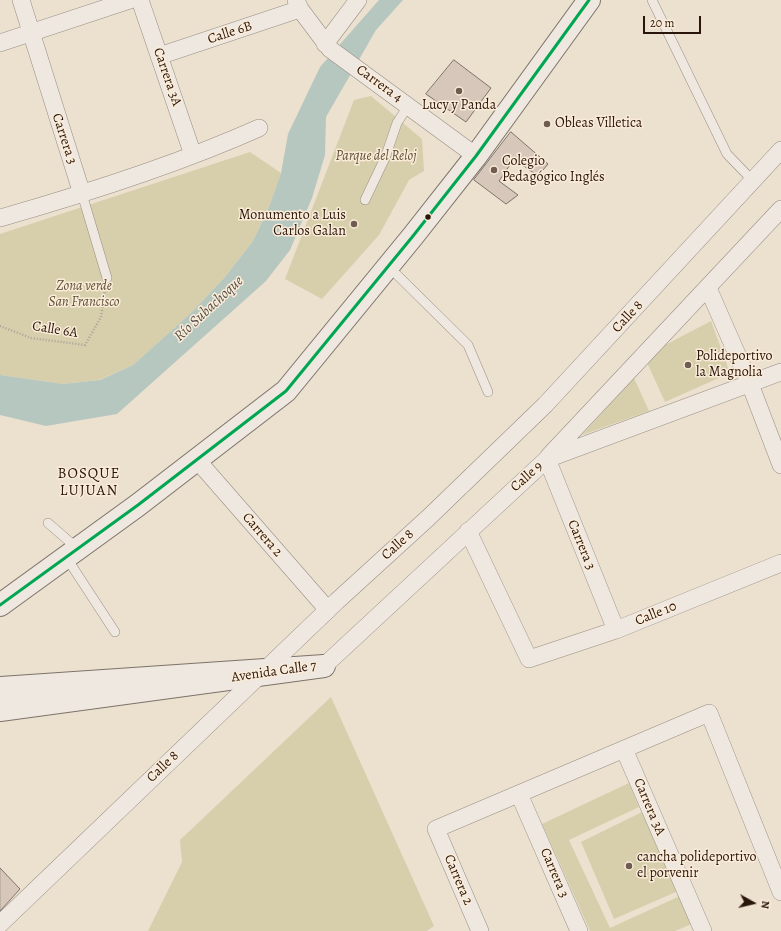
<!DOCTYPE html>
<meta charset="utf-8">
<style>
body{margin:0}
#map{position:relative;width:781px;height:931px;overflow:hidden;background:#ece0cf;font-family:Alegreya,serif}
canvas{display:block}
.north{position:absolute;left:733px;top:883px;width:40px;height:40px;-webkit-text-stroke:3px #faecd8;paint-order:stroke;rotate:98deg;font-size:11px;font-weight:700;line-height:16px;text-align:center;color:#2a150b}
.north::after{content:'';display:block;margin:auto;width:14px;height:18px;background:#2a150b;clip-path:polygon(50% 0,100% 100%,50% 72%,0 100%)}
.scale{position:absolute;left:643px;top:16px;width:58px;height:18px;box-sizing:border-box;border:2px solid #2a150b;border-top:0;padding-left:5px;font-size:12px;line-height:14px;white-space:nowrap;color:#2a150b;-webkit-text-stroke:3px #faecd8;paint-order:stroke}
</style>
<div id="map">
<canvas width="781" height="931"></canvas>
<div class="north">N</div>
<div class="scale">20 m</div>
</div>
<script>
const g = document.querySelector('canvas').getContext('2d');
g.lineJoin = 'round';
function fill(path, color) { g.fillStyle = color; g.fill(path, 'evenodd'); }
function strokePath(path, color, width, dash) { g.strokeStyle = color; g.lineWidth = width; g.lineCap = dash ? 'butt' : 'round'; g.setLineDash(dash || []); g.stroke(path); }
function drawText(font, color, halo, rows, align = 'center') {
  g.font = font + ' Alegreya,serif'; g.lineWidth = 3; g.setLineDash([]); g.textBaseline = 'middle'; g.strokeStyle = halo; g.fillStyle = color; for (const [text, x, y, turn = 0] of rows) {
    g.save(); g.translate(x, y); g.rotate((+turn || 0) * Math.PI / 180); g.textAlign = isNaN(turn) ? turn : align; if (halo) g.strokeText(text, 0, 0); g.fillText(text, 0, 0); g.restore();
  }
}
fill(new Path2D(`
 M371 96 422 139 424 171 409 180 379 235 322 299 285 279 354 100Z
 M250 152 281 173 269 207 253 241 225 277 191 313 133 365 99 380 63 384 0 375V234Z
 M711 321 730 373 665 402 644 356Z
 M634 378 649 411 582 435Z
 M331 697 434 926 427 931H148L182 862 180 840Z
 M629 783 639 807 569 840 610 928 680 896 692 924 675 931H590L542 824Z
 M642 812 678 891 614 919 581 842Z`), '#d7cfab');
fill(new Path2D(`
 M379 0H403L376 30 326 117 325 155 312 198 290 250 266 281 117 414 46 426 0 415V375L63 384 100 380 133 365 191 313 225 277 253 241 269 207 281 173 288 134 320 67Z`), '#b6c7c0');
const building = new Path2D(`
 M454 60 491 88 466 122 426 94Z
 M511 132 548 164 538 176 514 159 499 181 518 195 506 204 474 180Z
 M0 868 20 889 0 911Z`);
fill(building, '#d7c7bb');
strokePath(building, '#7c7369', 1);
const service = new Path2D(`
 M652 0 727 154 753 181
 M82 194 107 278
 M365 200 385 158 397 123 408 106
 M388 266 468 345 488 392
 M48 523 78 549
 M66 557 115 632`);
const minor = new Path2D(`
 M21 0 82 194
 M140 0 193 155
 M296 0 300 9 330 49 476 156
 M0 43 130 0
 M325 44 358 0
 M159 56 300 9
 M0 218C88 193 176 165 259 128
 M708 288 750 384 781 465
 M549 456 781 209
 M547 459 616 630
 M197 460 328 610
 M468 531 529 659 616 630 781 563
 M324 666 547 459 781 372
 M624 749 703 931
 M519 794 579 931
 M0 924 337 601 428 518 545 405 781 150
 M480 931 436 829 709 713 781 892`);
const secondary = new Path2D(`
 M0 605 138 505 286 391 413 236 476 156 589 0
 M0 688 324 666 0 710`);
strokePath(service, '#978e83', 10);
strokePath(minor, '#978e83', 18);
strokePath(secondary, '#7c7369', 24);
strokePath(new Path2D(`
 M0 326 31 338 85 345 101 317 105 290`), '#a8a19a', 2.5, [1, 2]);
strokePath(service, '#efe8e0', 9);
strokePath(minor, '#efe8e0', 17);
strokePath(secondary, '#efe8e0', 22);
strokePath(new Path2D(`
 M0 605 138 505 286 391 413 236 476 156 589 0`), '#00a651', 3);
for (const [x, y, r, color] of [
 [459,91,4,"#6e5c50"],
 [547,124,4,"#6e5c50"],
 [494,170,4,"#6e5c50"],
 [428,217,3.5,"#2a150b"],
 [354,224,4,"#6e5c50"],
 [688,365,4,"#6e5c50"],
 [629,866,4,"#6e5c50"]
]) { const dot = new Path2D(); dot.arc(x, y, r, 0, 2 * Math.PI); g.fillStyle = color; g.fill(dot); strokePath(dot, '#faecd8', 1.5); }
drawText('14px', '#2a150b', '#faecd8', [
 ["Calle 6B",230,33,-18],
 ["Carrera 3A",167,77,71],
 ["Carrera 4",379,84,36],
 ["Carrera 3",64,139,72],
 ["Calle 8",628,317,-47],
 ["Calle 6A",55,330,9],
 ["Calle 9",527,477,-42],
 ["Carrera 2",262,535,49],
 ["Calle 8",398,545,-42],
 ["Carrera 3",581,545,68],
 ["Calle 10",656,614,-22],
 ["Avenida Calle 7",274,672,-8],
 ["Calle 8",163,767,-44],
 ["Carrera 3A",649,807,67],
 ["Carrera 3",554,873,67],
 ["Carrera 2",458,880,67]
]);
drawText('14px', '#2a150b', '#faecd8', [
 ["Lucy y Panda",459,106,"center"],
 ["Obleas Villetica",555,124],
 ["Colegio",502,162],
 ["Pedagógico Inglés",502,178],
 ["Monumento a Luis",346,216,"right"],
 ["Carlos Galan",346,232,"right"],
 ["Polideportivo",696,357],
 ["la Magnolia",696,373],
 ["cancha polideportivo",637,858],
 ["el porvenir",637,874]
], 'left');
drawText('italic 14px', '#605139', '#faecd8', [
 ["Parque del Reloj",376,157],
 ["Zona verde",84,287],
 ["San Francisco",84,303]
]);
drawText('italic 15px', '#534f48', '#faecd8', [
 ["Río Subachoque",209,309,-43]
]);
g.letterSpacing = '1px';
drawText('15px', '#2a150b', '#faecd8', [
 ["BOSQUE",89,474],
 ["LUJUAN",89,491]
]);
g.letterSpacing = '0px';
</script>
